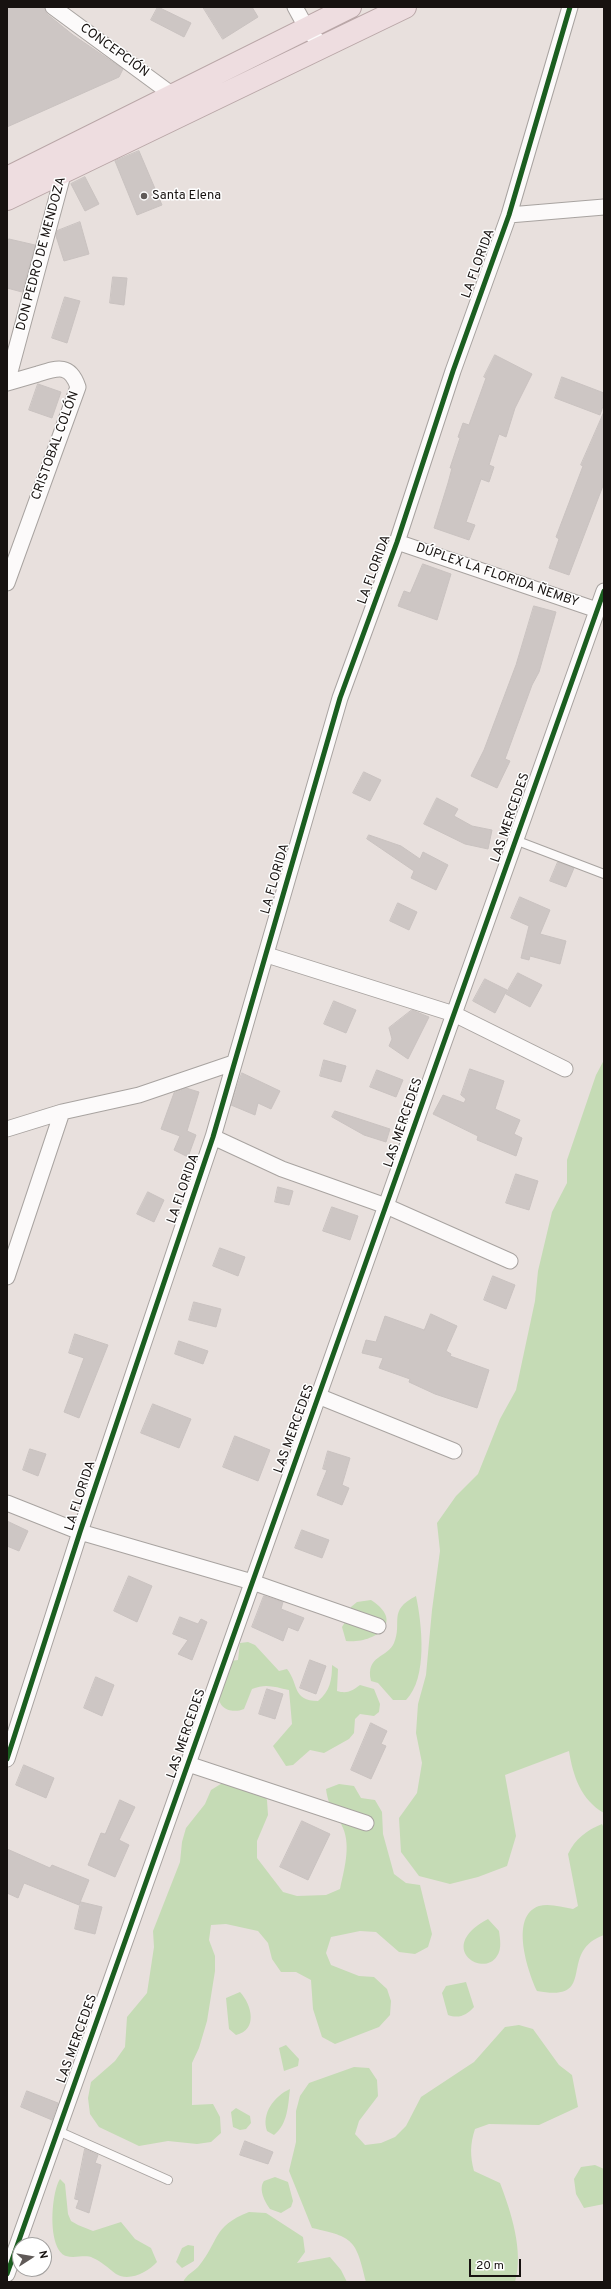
<!DOCTYPE html>
<meta charset="utf-8">
<style>
body{margin:0}
#map{position:relative;width:611px;height:2289px;overflow:hidden;background:#e8e0dd;font-family:Overpass,sans-serif}
canvas{display:block}
.frame{position:absolute;inset:0;border:8px solid #171210;pointer-events:none}
.north{position:absolute;left:12px;top:2237px;width:40px;height:40px;box-sizing:border-box;background:#fff;border:1px solid #a2a09f;border-radius:50%;rotate:78deg;font-size:11px;font-weight:700;line-height:16px;text-align:center;color:#171210}
.north::after{content:'';display:block;margin:auto;width:14px;height:18px;background:#605a58;clip-path:polygon(50% 0,100% 100%,50% 72%,0 100%)}
.scale{position:absolute;left:469px;top:2259px;width:52px;height:18px;box-sizing:border-box;border:2px solid #171210;border-top:0;padding-left:5px;font-size:12px;line-height:14px;white-space:nowrap;color:#171210;-webkit-text-stroke:3px #fff;paint-order:stroke}
</style>
<div id="map">
<canvas width="611" height="2289"></canvas>
<div class="frame"></div>
<div class="north">N</div>
<div class="scale">20 m</div>
</div>
<script>
const g = document.querySelector('canvas').getContext('2d');
g.lineJoin = 'round';
function fill(path, color) { g.fillStyle = color; g.fill(path, 'evenodd'); }
function strokePath(path, color, width, dash) { g.strokeStyle = color; g.lineWidth = width; g.lineCap = dash ? 'butt' : 'round'; g.setLineDash(dash || []); g.stroke(path); }
function drawText(font, color, halo, rows, align = 'center') {
  g.font = font + ' Overpass,sans-serif'; g.lineWidth = 3; g.setLineDash([]); g.textBaseline = 'middle'; g.strokeStyle = halo; g.fillStyle = color; for (const [text, x, y, turn = 0] of rows) {
    g.save(); g.translate(x, y); g.rotate((+turn || 0) * Math.PI / 180); g.textAlign = isNaN(turn) ? turn : align; if (halo) g.strokeText(text, 0, 0); g.fillText(text, 0, 0); g.restore();
  }
}
fill(new Path2D(`
 M604 1060V1813C581 1800 573 1776 569 1751L505 1775 516 1836 507 1866 478 1877 450 1884 419 1876 401 1852 399 1818 417 1793 422 1763 416 1733 418 1704 426 1675 432 1610 440 1551 437 1523 456 1496 478 1474 500 1419 516 1390 535 1301 538 1271 552 1212 567 1183V1160L596 1075Z
 M416 1596C422 1624 428 1678 406 1700H393L378 1683 371 1681C365 1655 388 1658 394 1643 403 1622 387 1611 416 1596Z
 M371 1600C407 1623 373 1644 346 1641L342 1627 350 1614 351 1607 357 1602Z
 M248 1642 255 1645 279 1671 287 1669C299 1684 292 1701 318 1701 330 1691 332 1680 332 1665L338 1669 337 1691C347 1694 352 1691 360 1685L374 1689 380 1704 379 1712 374 1716 360 1714 355 1719 354 1733 349 1739 324 1753 310 1750 293 1765 286 1766 273 1746 292 1724 289 1690C275 1687 266 1683 252 1689L244 1709C232 1714 216 1709 219 1692 221 1682 227 1671 230 1661L238 1660 240 1643Z
 M237 1774 252 1776 267 1800 268 1815 257 1841V1858L283 1892 297 1896 326 1895 340 1889C344 1870 351 1847 343 1828 336 1811 329 1811 326 1789L339 1784 354 1786 361 1798 375 1800 382 1812 383 1834 394 1874 406 1883 420 1885 432 1934 428 1947 415 1954 399 1952 376 1932 360 1931 331 1937 326 1953 331 1965 359 1976 374 1977 387 1989 391 2001 390 2015 379 2027 335 2044 322 2037 313 2009 311 1980 296 1972H281L272 1959 268 1943 258 1931 226 1924 211 1925 209 1940 215 1956V1971L207 2021 199 2048 192 2063V2105L213 2104 220 2117 221 2133 211 2142 197 2144 168 2141 139 2146 99 2127 90 2114 88 2098 91 2082 115 2061 125 2047 127 2017 147 1993 154 1947 153 1931 180 1862 182 1842 186 1828 205 1804 211 1790Z
 M602 1824 604 1828V1935C556 1952 600 2003 537 1991 528 1972 509 1916 539 1906 549 1903 562 1907 573 1909L578 1906 568 1854C575 1839 587 1830 602 1824Z
 M488 1919 499 1931C500 1939 502 1949 497 1956 483 1979 435 1947 488 1919Z
 M466 1982 474 2007C467 2015 459 2019 448 2015L442 1993 446 1986Z
 M240 1992C252 2005 258 2030 236 2035L229 2029 226 1998Z
 M519 2025 533 2029 559 2065 572 2075 578 2107 539 2125 489 2124 475 2129C470 2144 470 2156 474 2171L500 2183C511 2212 524 2251 515 2282H366C356 2240 354 2237 312 2228L289 2171 296 2142V2111L300 2096 309 2083 354 2067 369 2068 377 2080 378 2096 359 2121 355 2134 365 2145 381 2143 395 2137 406 2126 421 2097 474 2062 505 2027Z
 M286 2045 299 2059 298 2066 284 2071 279 2048Z
 M290 2089C288 2105 288 2124 274 2135L267 2131C261 2114 274 2096 290 2089Z
 M236 2108 250 2116 251 2123 246 2129 240 2130 233 2127 231 2112Z
 M595 2165 604 2169V2204L584 2208 576 2194 574 2179 581 2167Z
 M275 2177 288 2182 293 2201 291 2207 281 2213 270 2209C265 2202 258 2189 264 2181Z
 M60 2179 65 2184 68 2214 71 2221 78 2225 93 2231 121 2222 135 2239 151 2248 157 2262C148 2272 129 2282 116 2274 108 2268 102 2262 93 2258 85 2254 75 2259 66 2256 47 2249 51 2193 60 2179Z
 M249 2212 266 2213 303 2237 305 2252 297 2263 330 2257 341 2270 347 2282H183C187 2274 192 2273 198 2267 220 2241 211 2227 249 2212Z
 M188 2245 194 2246V2261L182 2268 176 2262 182 2248Z`), '#c5dbb5');
const building = new Path2D(`
 M7 7H44L47 14 73 35 123 69 119 77 7 127Z
 M158 7 191 23 184 37 151 20Z
 M203 7H252L258 17 223 39Z
 M139 151 162 205 137 215 115 161Z
 M85 177 99 204 85 211 71 184Z
 M80 222 89 254 64 261 56 236 57 231Z
 M9 239 35 245 22 292 7 288V246Z
 M113 277 127 278 124 305 110 303Z
 M65 297 80 301 67 343 52 338Z
 M495 355 532 374 515 408 506 437 499 434 489 465 494 467 489 482 481 479 466 522 475 525 469 540 434 528 448 483 452 468H450L460 438 458 437 463 423 469 425 486 378 484 377Z
 M562 377 604 393V403L600 415 555 398Z
 M38 384 61 392 52 418 29 410Z
 M604 412V483L569 575 549 568 559 539 556 537 583 466 581 465Z
 M423 564 451 574 437 620 398 606 404 591 410 593Z
 M534 606 556 612 539 672 532 685 505 759 510 761 497 788 471 776 484 750 516 665Z
 M364 772 381 780 370 801 353 793Z
 M437 798 458 809 454 816 472 826 492 830 488 849 465 844 424 824Z
 M369 835 401 846 420 859 423 852 448 865 436 890 411 878 414 871 367 839Z
 M558 862 574 868 566 887 550 881Z
 M520 897 550 910 540 934 566 941 560 964 530 956 529 960 521 958 529 926 511 918Z
 M398 903 417 912 409 930 390 921Z
 M518 973 542 985 530 1007 506 994Z
 M485 979 507 990 495 1013 473 1001Z
 M334 1001 356 1010 346 1033 324 1024Z
 M412 1010 429 1017 408 1059 389 1046 392 1039 389 1028Z
 M324 1060 346 1066 341 1082 320 1076Z
 M470 1069 504 1081 495 1109 520 1120 514 1134 522 1138 516 1156 477 1140 478 1136 433 1114 443 1095 464 1103 466 1099 461 1095Z
 M377 1070 403 1080 396 1097 370 1087Z
 M242 1073 280 1091 271 1109 258 1103 255 1115 231 1105Z
 M186 1088 199 1092 187 1131 196 1135 188 1157 174 1150 180 1136 161 1129 174 1093Z
 M335 1111 390 1129 386 1142 364 1135 332 1117Z
 M516 1174 538 1181 529 1210 506 1203Z
 M278 1187 293 1191 289 1205 275 1202Z
 M148 1192 164 1200 154 1222 137 1214Z
 M332 1207 358 1216 350 1240 323 1231Z
 M220 1248 245 1257 238 1276 213 1266Z
 M493 1276 515 1285 506 1309 484 1300Z
 M194 1302 221 1309 216 1327 189 1320Z
 M431 1314 457 1326 446 1351 451 1354 450 1356 489 1370 477 1408 435 1394 409 1382 410 1379 379 1368 383 1358 362 1353 366 1340 376 1342 385 1316 424 1330Z
 M75 1334 108 1345 79 1418 64 1412 84 1358 69 1353Z
 M179 1341 208 1351 203 1364 175 1354Z
 M153 1404 191 1419 179 1448 141 1433Z
 M235 1436 270 1450 258 1481 223 1467Z
 M30 1449 46 1454 38 1476 23 1470Z
 M328 1451 350 1458 342 1485 349 1488 342 1505 317 1495 327 1470 323 1469Z
 M7 1521 28 1531 19 1551 7 1546Z
 M302 1530 329 1540 322 1558 295 1548Z
 M129 1576 152 1586 137 1622 114 1611Z
 M264 1596 283 1602 281 1609 304 1618 298 1631 288 1627 283 1641 252 1627Z
 M180 1617 198 1624 201 1619 207 1622 192 1660 178 1654 188 1640 173 1634Z
 M310 1660 326 1666 316 1694 300 1688Z
 M96 1677 114 1685 102 1716 84 1708Z
 M267 1689 283 1694 275 1719 259 1714Z
 M371 1723 387 1731 381 1744 386 1746 371 1779 351 1770Z
 M24 1765 54 1778 46 1798 16 1785Z
 M120 1800 135 1807 119 1840 129 1845 115 1877 88 1865 101 1833 105 1834Z
 M302 1821 330 1834 308 1880 280 1867Z
 M7 1849 50 1868 52 1865 89 1880 79 1905 24 1883 18 1898 7 1893Z
 M81 1902 102 1907 95 1934 75 1929Z
 M27 2091 58 2103 52 2120 21 2107Z
 M245 2141 273 2152 268 2164 240 2155Z
 M85 2149 98 2155 95 2163 101 2165 89 2213 76 2208 79 2200 75 2199Z`);
fill(building, '#cdc6c4');
strokePath(building, '#c9c2c0', 1);
const lane = new Path2D(`
 M515 840 604 874
 M58 2131 168 2180`);
const street = new Path2D(`
 M53 7 174 96
 M295 7 307 29 324 48
 M509 215 604 207
 M7 383 64 171
 M397 542 597 610
 M7 583 78 387C70 363 57 368 38 374 28 377 17 380 7 383
 M267 955 454 1014 565 1069
 M7 1129 62 1112 139 1095 233 1063
 M213 1137 282 1169 386 1206 510 1261
 M7 1277 62 1112
 M318 1396 454 1451
 M7 1503 80 1532 252 1582 378 1626
 M7 1759 80 1532 213 1137 340 698 397 542 453 371 509 215 570 7
 M188 1764 366 1823
 M7 2274 604 591`);
const highway = new Path2D(`
 M7 178 350 7
 M7 199 405 7`);
strokePath(lane, '#a8a3a0', 10);
strokePath(street, '#a8a3a0', 17);
strokePath(highway, '#b9a6a7', 24);
strokePath(lane, '#fcfafa', 8);
strokePath(street, '#fcfafa', 15);
strokePath(highway, '#eedde0', 22);
strokePath(new Path2D(`
 M7 1759 80 1532 213 1137 340 698 397 542 453 371 509 215 570 7
 M7 2274 604 591`), '#1b5e20', 5);
for (const [x, y, r, color] of [
 [144,196,4,"#605a58"]
]) { const dot = new Path2D(); dot.arc(x, y, r, 0, 2 * Math.PI); g.fillStyle = color; g.fill(dot); strokePath(dot, '#fff', 1.5); }
drawText('13px', '#171210', '#fff', [
 ["CONCEPCIÓN",114,51,36],
 ["DON PEDRO DE MENDOZA",42,254,-75],
 ["LA FLORIDA",479,264,-70],
 ["CRISTOBAL COLÓN",56,446,-70],
 ["LA FLORIDA",375,570,-70],
 ["DÚPLEX LA FLORIDA ÑEMBY",497,576,19],
 ["LAS MERCEDES",511,818,-71],
 ["LA FLORIDA",276,879,-74],
 ["LAS MERCEDES",404,1123,-71],
 ["LA FLORIDA",184,1189,-71],
 ["LAS MERCEDES",295,1429,-70],
 ["LA FLORIDA",81,1496,-72],
 ["LAS MERCEDES",187,1734,-71],
 ["LAS MERCEDES",78,2039,-70]
]);
drawText('13px', '#171210', '#fff', [
 ["Santa Elena",152,196]
], 'left');
</script>
